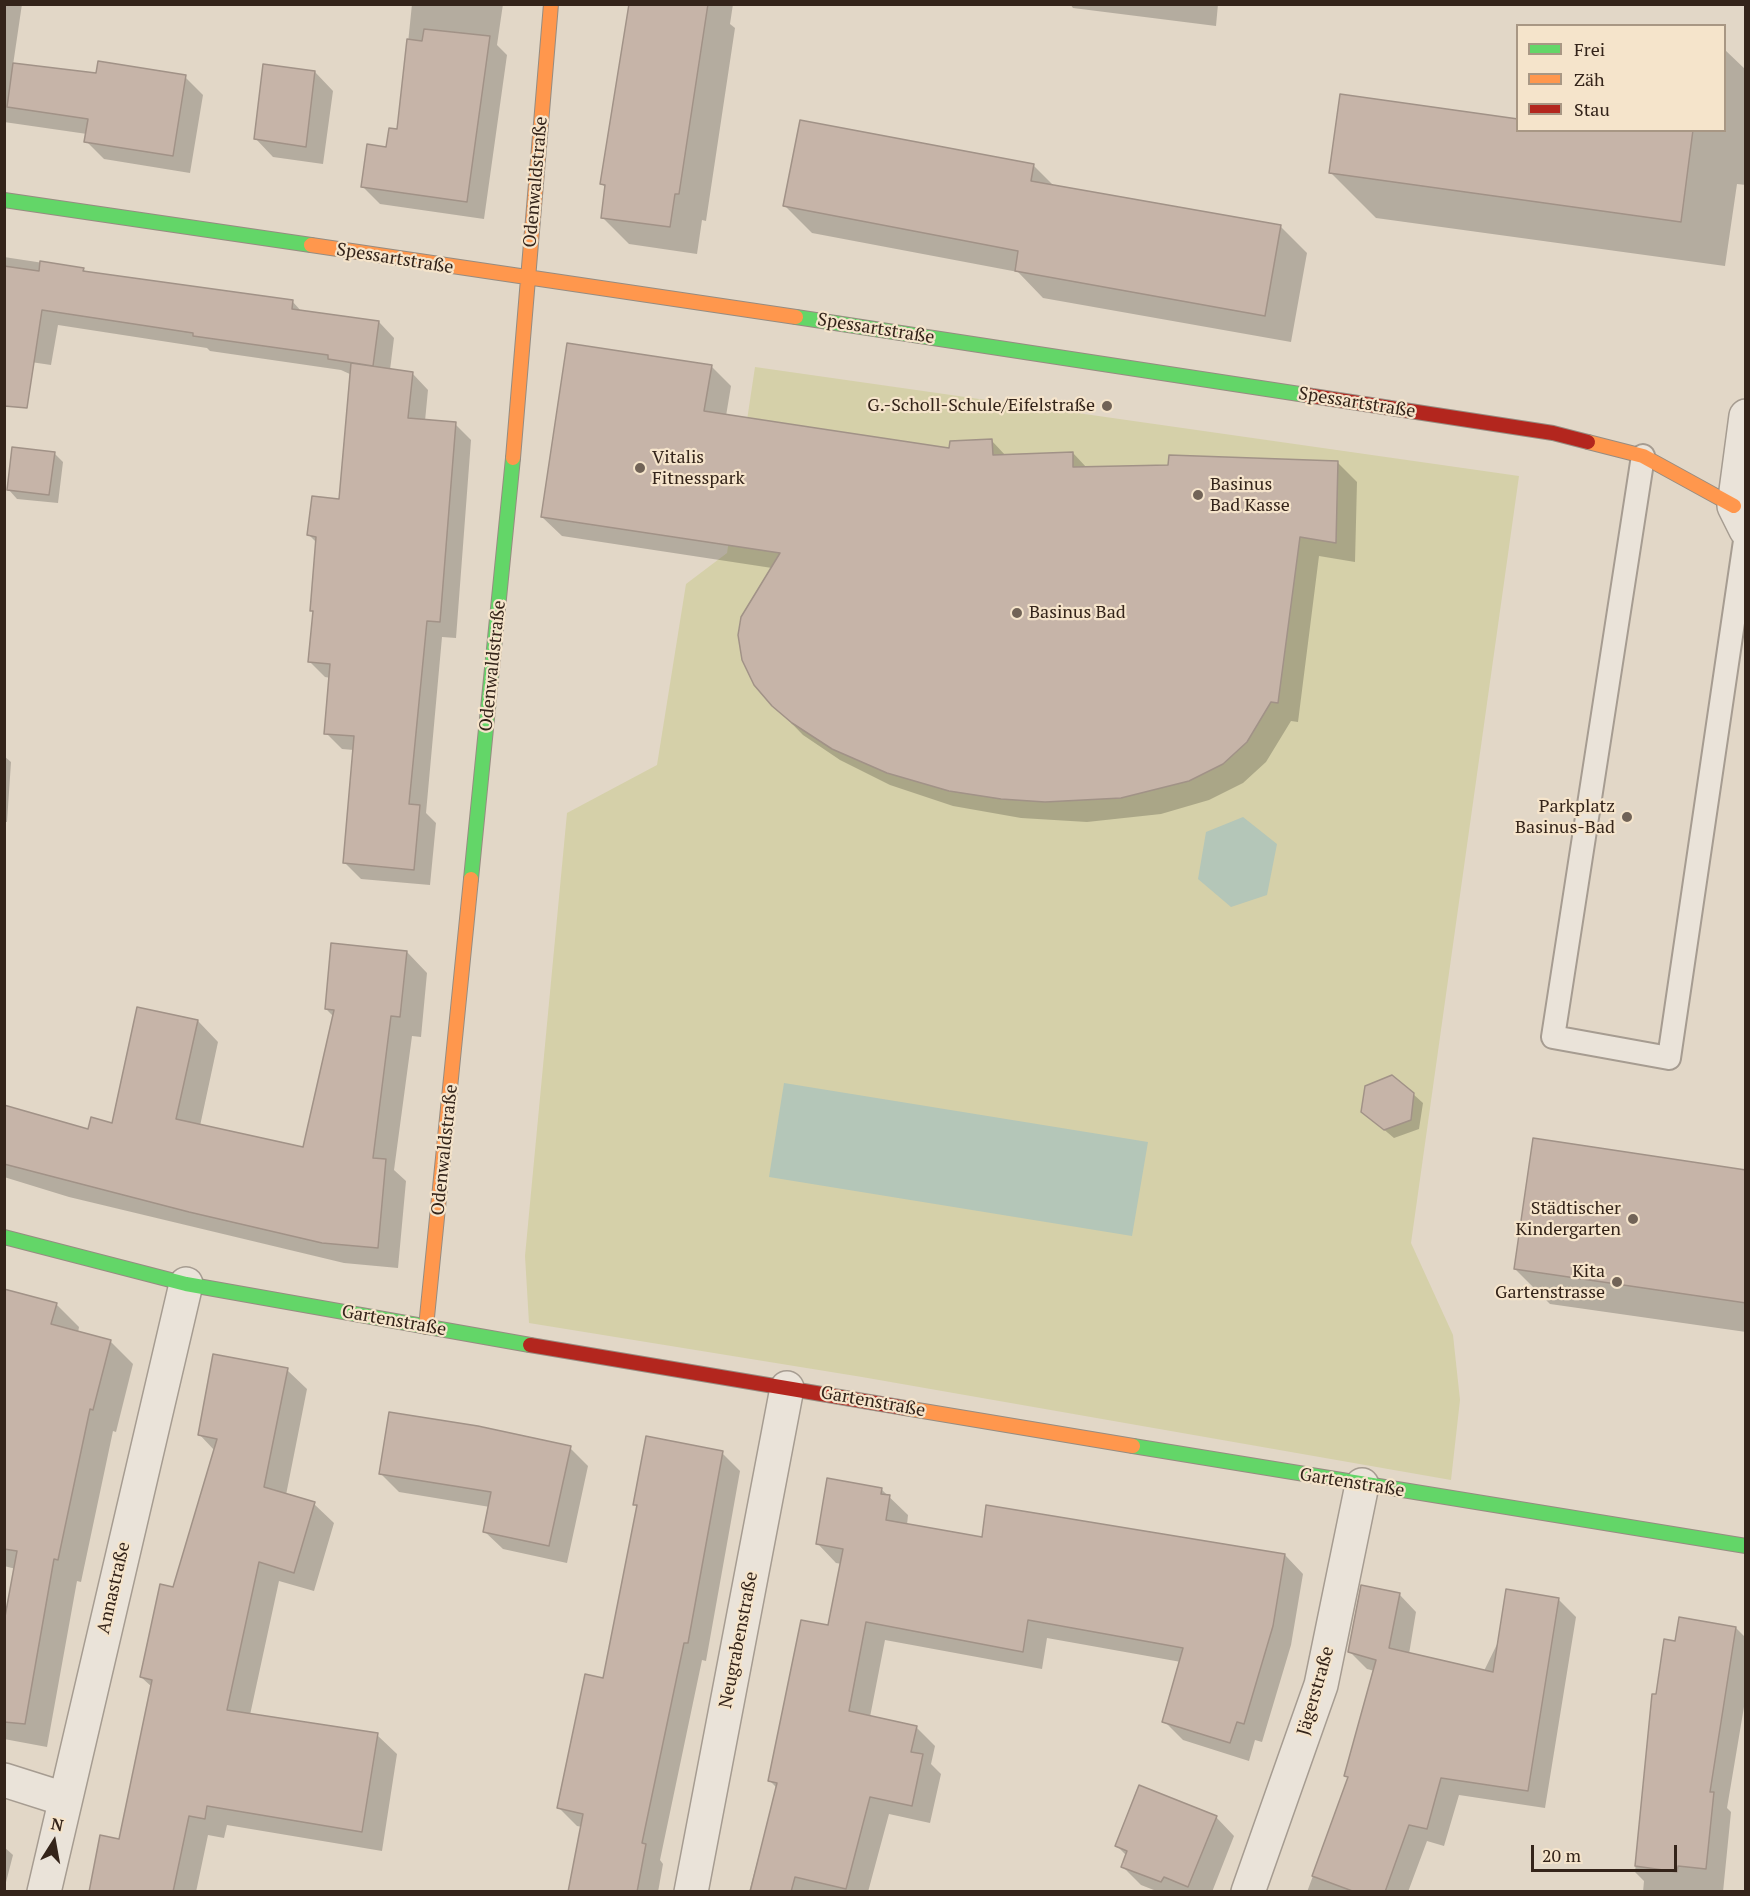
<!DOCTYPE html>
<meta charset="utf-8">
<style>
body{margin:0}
#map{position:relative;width:1750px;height:1896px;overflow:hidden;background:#e2d7c7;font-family:"PT Serif",serif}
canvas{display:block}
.frame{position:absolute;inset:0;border:6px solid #34241a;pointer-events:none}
.legend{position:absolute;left:1516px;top:24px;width:210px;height:108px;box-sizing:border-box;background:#f5e4cb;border:2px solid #a89784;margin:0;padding:8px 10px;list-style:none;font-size:18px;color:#34241a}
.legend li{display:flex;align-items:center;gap:12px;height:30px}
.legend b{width:30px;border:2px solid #a89784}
.north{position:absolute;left:24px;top:1812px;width:60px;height:60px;-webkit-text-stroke:4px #f5e4cb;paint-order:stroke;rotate:11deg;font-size:16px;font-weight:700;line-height:24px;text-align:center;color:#34241a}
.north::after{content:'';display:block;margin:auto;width:21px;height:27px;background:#34241a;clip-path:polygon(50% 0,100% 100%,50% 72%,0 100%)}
.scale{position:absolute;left:1531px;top:1845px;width:146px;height:27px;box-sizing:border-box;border:3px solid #34241a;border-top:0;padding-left:8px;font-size:18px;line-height:21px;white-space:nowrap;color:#34241a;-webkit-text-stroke:4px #f5e4cb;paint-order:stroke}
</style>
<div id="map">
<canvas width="1750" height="1896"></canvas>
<div class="frame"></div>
<ul class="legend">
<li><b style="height:8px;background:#63d668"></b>Frei</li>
<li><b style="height:8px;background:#ff974d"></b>Zäh</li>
<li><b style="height:8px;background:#b3261e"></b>Stau</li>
</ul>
<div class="north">N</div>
<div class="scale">20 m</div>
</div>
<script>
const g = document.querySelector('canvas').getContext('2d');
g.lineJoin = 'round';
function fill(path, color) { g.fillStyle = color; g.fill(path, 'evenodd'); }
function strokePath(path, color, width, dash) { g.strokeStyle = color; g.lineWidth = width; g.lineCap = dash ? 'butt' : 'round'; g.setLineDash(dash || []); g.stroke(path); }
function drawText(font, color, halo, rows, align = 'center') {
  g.font = font + ' "PT Serif",serif'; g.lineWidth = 4.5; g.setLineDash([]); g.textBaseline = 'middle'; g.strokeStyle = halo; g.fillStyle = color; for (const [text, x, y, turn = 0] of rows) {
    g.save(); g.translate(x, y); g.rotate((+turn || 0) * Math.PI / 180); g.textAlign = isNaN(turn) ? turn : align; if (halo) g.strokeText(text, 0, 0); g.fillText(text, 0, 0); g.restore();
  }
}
fill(new Path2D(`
 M755 367 1519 476 1411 1243 1453 1335 1460 1400 1451 1480 862 1377 529 1323 525 1256 567 813 657 765 686 584 727 553Z`), '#d5d0a9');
fill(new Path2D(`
 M1243 817 1277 844 1267 895 1231 907 1198 879 1206 832Z
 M784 1083 1148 1142 1132 1236 769 1177Z`), '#b4c6b8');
fill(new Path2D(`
 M4 4H22L13 65 97 75 185 77 203 95 190 173 104 159 86 141 87 134 4 122Z
 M412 4H503L497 45 507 55 484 219 380 204 362 186 399 131Z
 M630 4H733L730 24 735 28 706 221 702 220 697 254 629 244 602 217 606 188 602 184Z
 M1070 4H1218L1216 26 1073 8Z
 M1724 49 1746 70V185L1737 184 1725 266 1376 218 1331 173 1518 130H1724Z
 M315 72 333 91 323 164 273 157 255 138Z
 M801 121 1034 166 1055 187 1280 226 1307 253 1291 342 1043 298 1018 272 812 233 785 206Z
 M4 257 83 269 87 273 292 301 302 312 379 322 394 338 390 370 412 373 428 390 425 421 455 424 471 440 456 638 442 637 426 813 436 823 430 885 361 879 345 863 354 750 342 749 326 733 331 678 325 677 309 661 315 614 311 610 317 543 309 535 341 501 352 375 341 370 210 351 207 348 58 325 51 365 4 358Z
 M711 366 731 386 726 416 950 450 992 441 1006 456 1073 453 1087 468 1338 463 1357 482 1355 562 1319 556 1298 722 1291 721 1266 762 1243 783 1209 800 1161 814 1087 822 1021 818 953 806 890 785 840 760 803 735 761 692 741 626 749 604 772 568 562 536 542 517Z
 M54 453 63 462 58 503 17 499 9 490Z
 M4 756 11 762 7 822H4Z
 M407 952 427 973 421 1037 412 1036 394 1170 406 1181 398 1268 344 1263 69 1197 4 1177V1106L89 1131 114 1124 139 1008 198 1021 218 1042 200 1126 304 1149 334 1017 326 1009Z
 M1413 1094 1423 1103 1419 1129 1394 1138 1363 1112Z
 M1746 1171V1332L1550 1304 1515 1269Z
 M56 1304 79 1327 78 1333 110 1341 133 1364 116 1432 113 1431 81 1582 77 1581 47 1747 4 1739V1628L16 1569 4 1566V1359Z
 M287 1370 307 1389 286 1495 314 1504 334 1523 314 1591 279 1581 250 1715 377 1735 397 1754 382 1851 227 1825 224 1838 208 1835 196 1892H90L120 1841 152 1687 141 1677 174 1589 215 1451 199 1434Z
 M570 1448 588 1466 567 1563 503 1549 484 1531 490 1507 399 1492 381 1474Z
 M722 1453 740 1471 706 1661 702 1660 660 1860 663 1864 658 1892H569L582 1827 577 1826 559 1808 604 1680 638 1508 634 1504Z
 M881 1489 908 1515 907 1525 983 1538 1285 1555 1303 1574 1291 1645 1262 1742 1255 1740 1249 1761 1183 1740 1164 1721 1181 1662 1047 1638 1042 1669 885 1640 870 1717 916 1727 935 1746 931 1764 941 1774 930 1823 889 1814 868 1892H749L777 1788 770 1781 829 1627 842 1564 836 1563 818 1544Z
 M1399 1594 1416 1612 1409 1654 1484 1671 1500 1638 1559 1600 1576 1617 1545 1808 1459 1795 1444 1846 1427 1841 1408 1892H1307L1349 1779 1346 1775 1375 1671 1367 1669 1349 1651Z
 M1736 1628 1746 1638V1695L1727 1808 1731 1812 1723 1892H1643L1644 1881 1635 1872 1654 1695 1657 1696 1677 1642Z
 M1216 1817 1234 1836 1212 1892H1159L1141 1885 1123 1867 1127 1856 1117 1846Z
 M4 1847 13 1855 4 1890Z`), '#0003');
const building = new Path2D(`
 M629 4H708L679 194H675L670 227 601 218 605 185 600 184Z
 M424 29 490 36 467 202 361 187 367 144 386 147 389 128 397 129 407 39 422 41Z
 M98 61 186 75 173 156 84 142 88 119 7 107 13 63 96 73Z
 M263 64 315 71 306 147 254 139Z
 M1340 94 1518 119V130H1693L1681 222 1329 173Z
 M800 120 1034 164 1031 181 1281 225 1265 316 1015 271 1018 251 783 206Z
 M40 261 84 268 83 271 293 300 292 309 379 321 373 366 328 359V355L193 336V333L42 310 27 408 4 406V266L39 271Z
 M567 343 712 365 704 411 816 428 949 448 950 441 992 439 993 455 1073 452V467L1168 465 1169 455 1338 461 1336 543 1300 537 1278 703 1271 702 1247 742 1223 764 1189 781 1121 798 1045 802 1001 799 949 791 887 773 832 749 792 723 772 706 754 685 742 660 738 635 741 617 780 553 541 517Z
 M351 363 413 372 408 418 456 422 440 622 427 621 409 804 420 805 414 870 343 863 354 736 324 734 330 664 308 662 313 611H310L316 537 307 535 312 496 339 499Z
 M12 447 55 452 49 495 7 490Z
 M331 943 407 951 400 1017 391 1016 373 1158 386 1159 378 1248 322 1243 189 1212 4 1164V1105L88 1129 91 1117 112 1123 137 1007 198 1020 176 1119 303 1147 334 1010 325 1009Z
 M1392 1075 1414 1093 1411 1120 1384 1130 1361 1112 1365 1086Z
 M1533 1138 1746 1170V1303L1514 1269Z
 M4 1289 57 1303 51 1324 111 1340 93 1410 90 1409 58 1560 54 1559 25 1724 4 1722V1622L17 1551 4 1549Z
 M213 1354 288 1368 264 1487 315 1502 294 1573 259 1562 227 1710 378 1733 362 1832 207 1806 205 1819 189 1816 173 1892H89L100 1835 119 1839 152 1680 140 1677 160 1584 173 1587 217 1439 198 1435Z
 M389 1412 478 1426 571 1446 549 1546 483 1532 491 1492 379 1474Z
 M646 1436 723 1451 688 1643H684L642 1843 646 1844 637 1892H568L583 1814 557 1808 585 1674 603 1678 637 1505H633Z
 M827 1478 882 1488 881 1494 890 1495 886 1520 982 1537 986 1505 1285 1554 1273 1626 1244 1724 1237 1722 1230 1743 1162 1722 1183 1648 1028 1620 1023 1652 866 1622 849 1711 917 1726 911 1752 923 1754 912 1806 870 1797 846 1889 795 1877 791 1892H750L777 1783 768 1781 801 1620 828 1625 843 1549 816 1544Z
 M1361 1585 1400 1593 1389 1648 1493 1672 1506 1589 1559 1598 1528 1791 1441 1778 1427 1829 1409 1825 1385 1892H1355L1312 1876 1348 1777 1344 1776 1376 1660 1348 1652Z
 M1679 1617 1736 1627 1710 1792H1714L1706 1869 1678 1866 1677 1872 1635 1866 1652 1694H1656L1664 1639 1675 1641Z
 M1139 1785 1217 1816 1188 1887 1164 1877 1161 1882 1121 1867 1127 1851 1115 1846Z`);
fill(building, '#c6b4a8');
strokePath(building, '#a19287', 1.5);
const lane = new Path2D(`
 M1643 456 1553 1037 1669 1058 1746 534`);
const street = new Path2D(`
 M1746 416 1734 506 1746 530
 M4 1780 64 1799
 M44 1892 186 1284
 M691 1892 787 1388
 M1248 1892 1321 1685 1362 1485`);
const fast = new Path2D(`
 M4 200 311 245
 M796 317 1306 395
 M471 879 513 458
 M4 1237 186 1284 530 1345
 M1133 1446 1746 1546`);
const slow = new Path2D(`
 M311 245 796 317
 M1588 442 1643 456 1734 506
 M513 458 551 4
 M426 1327 471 879
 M905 1408 1133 1446`);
const jam = new Path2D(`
 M1306 395 1553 433 1588 442
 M530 1345 905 1408`);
strokePath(lane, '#a69c91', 26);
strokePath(street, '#a69c91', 36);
strokePath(fast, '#968c81', 16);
strokePath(slow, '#968c81', 16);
strokePath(jam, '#968c81', 16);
strokePath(lane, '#eae3d9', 22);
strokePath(street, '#eae3d9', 33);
strokePath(fast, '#63d668', 14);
strokePath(slow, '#ff974d', 14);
strokePath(jam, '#b3261e', 14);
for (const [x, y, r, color] of [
 [1107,406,6,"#716357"],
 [640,468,6,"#716357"],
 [1198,495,6,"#716357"],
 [1017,613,6,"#716357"],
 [1627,817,6,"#716357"],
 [1633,1219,6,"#716357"],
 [1617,1282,6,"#716357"]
]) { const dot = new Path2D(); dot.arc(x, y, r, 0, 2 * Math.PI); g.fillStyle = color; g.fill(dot); strokePath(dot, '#f5e4cb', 2); }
drawText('18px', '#34241a', '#f5e4cb', [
 ["Odenwaldstraße",536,182,-85],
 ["Spessartstraße",395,259,9],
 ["Spessartstraße",876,329,9],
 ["Spessartstraße",1357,403,9],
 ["Odenwaldstraße",493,666,-84],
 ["Odenwaldstraße",445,1150,-84],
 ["Gartenstraße",394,1321,10],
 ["Gartenstraße",873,1402,10],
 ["Gartenstraße",1352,1483,9],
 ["Annastraße",114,1588,-77],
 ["Neugrabenstraße",739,1640,-79],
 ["Jägerstraße",1316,1691,-74]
]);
drawText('18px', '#34241a', '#f5e4cb', [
 ["G.-Scholl-Schule/Eifelstraße",1095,406],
 ["Vitalis",652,458,"left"],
 ["Fitnesspark",652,479,"left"],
 ["Basinus",1210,485,"left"],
 ["Bad Kasse",1210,506,"left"],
 ["Basinus Bad",1029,613,"left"],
 ["Parkplatz",1615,807],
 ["Basinus-Bad",1615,828],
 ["Städtischer",1621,1209],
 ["Kindergarten",1621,1230],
 ["Kita",1605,1272],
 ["Gartenstrasse",1605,1293]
], 'right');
</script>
